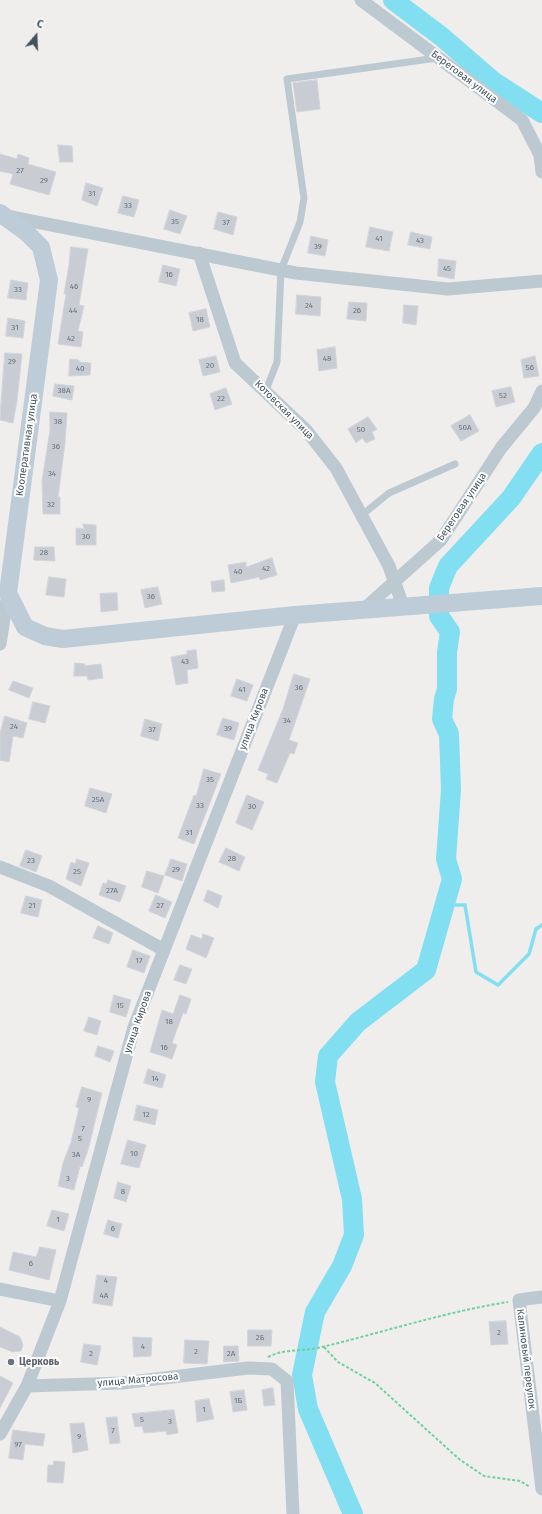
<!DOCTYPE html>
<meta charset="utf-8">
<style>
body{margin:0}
#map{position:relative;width:542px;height:1514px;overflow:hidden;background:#f0eded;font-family:"Fira Sans",sans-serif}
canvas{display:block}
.north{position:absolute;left:16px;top:16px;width:40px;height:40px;-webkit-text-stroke:3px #fff;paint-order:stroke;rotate:19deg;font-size:11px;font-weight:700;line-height:16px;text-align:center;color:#44525c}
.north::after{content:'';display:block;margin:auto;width:14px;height:18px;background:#44525c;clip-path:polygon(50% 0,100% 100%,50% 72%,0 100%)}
</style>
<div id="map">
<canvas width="542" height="1514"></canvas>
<div class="north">С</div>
</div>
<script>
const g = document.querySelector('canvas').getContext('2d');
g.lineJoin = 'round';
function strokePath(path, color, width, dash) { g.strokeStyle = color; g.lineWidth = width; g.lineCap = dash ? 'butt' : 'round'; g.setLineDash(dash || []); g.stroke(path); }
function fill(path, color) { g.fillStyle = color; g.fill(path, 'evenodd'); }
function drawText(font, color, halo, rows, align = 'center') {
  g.font = font + ' "Fira Sans",sans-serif'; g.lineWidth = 4; g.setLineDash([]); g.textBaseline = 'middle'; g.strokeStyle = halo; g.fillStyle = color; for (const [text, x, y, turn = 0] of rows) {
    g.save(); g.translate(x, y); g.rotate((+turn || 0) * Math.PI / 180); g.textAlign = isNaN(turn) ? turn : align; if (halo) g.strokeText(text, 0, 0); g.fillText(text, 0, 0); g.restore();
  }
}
strokePath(new Path2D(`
 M445 905H465L476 972 498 985 529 954 536 929 542 925`), '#82dff1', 3.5);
strokePath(new Path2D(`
 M393 0 442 37 494 82 542 113
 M353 1514 308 1409 302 1375 315 1312 342 1266 354 1235 352 1199 325 1082 328 1056 358 1022 426 970 452 879 446 859 451 790 449 734 442 719 444 699 447 689V652L450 632 439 616V588L448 566 511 498 542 453`), '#82dff1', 20);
const building = new Path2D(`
 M317 80 320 109 297 112 293 83Z
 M58 145 72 146 73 162H60Z
 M0 154 17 159 18 154 29 158 28 164 56 172 49 195 10 184 13 174 0 171Z
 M86 183 103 188 97 206 82 200Z
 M123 196 139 200 134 217 118 213Z
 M170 210 187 216 180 234 164 229Z
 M218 212 237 217 233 235 214 229Z
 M370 227 393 232 389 251 366 247Z
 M411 232 432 237 430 249 408 245Z
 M311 236 328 240 325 256 308 253Z
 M71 247 88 249 79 305 84 306 78 331 83 332 81 347 58 344 66 294H64L69 265Z
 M439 259 456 261 454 279 438 276Z
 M163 265 180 269 176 286 159 282Z
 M11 280 28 283 26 300 8 298Z
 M297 295 321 297 320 316 296 314Z
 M349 302 367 303 366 321 347 319Z
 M404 305 418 306 416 325 403 323Z
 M206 309 210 327 193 331 189 313Z
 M8 318 25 321 23 338 6 336Z
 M335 347 337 368 319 371 317 350Z
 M5 353 22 354 17 401 13 423 0 420Z
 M216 356 220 372 203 376 199 360Z
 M535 356 539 376 524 378 521 360Z
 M70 359 79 360V362L91 363 90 375 69 376Z
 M55 384 74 386 72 400 53 396Z
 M511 387 515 402 496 407 492 391Z
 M226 388 232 404 215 410 210 394Z
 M50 412 67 413 65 443 58 497H60V514H43L42 481 50 430Z
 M470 415 479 431 461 441 451 426Z
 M368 417 377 429 372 432 375 439 366 443 362 438 356 443 348 429Z
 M83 524 96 525V545H76V528L84 529Z
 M35 547H54L55 561 34 560Z
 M272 558 277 575 260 580 259 577 231 583 228 565 246 562V567Z
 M49 577 66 579 64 597 46 595Z
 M224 580 225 591 212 592 211 582Z
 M158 587 162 604 145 608 141 590Z
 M117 593 118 610 101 612 100 594Z
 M196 650 198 668 187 670 188 683 176 685 171 657 187 654V651Z
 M75 663 85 664 84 666 101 664 103 678 88 680 87 676H74Z
 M294 674 310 679 289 740 298 743 294 754 290 753 277 783 266 779 268 774 258 770 283 709Z
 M237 679 253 685 247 701 231 696Z
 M13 681 33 688 29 698 9 690Z
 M33 702 50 706 45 723 29 719Z
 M5 716 27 723 23 738 13 736 9 762 0 760V734Z
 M223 718 239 723 234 740 217 735Z
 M145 719 162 724 158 741 141 736Z
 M204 769 221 774 194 844 178 838 194 795 196 796Z
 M90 788 112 794 106 813 85 806Z
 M247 795 264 802 252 830 236 823Z
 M226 848 245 857 239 871 219 862Z
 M26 850 42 856 36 872 20 866Z
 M77 859 89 863 81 886 66 879 71 862 75 864Z
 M171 859 187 864 182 881 165 875Z
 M147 871 164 876 158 893 142 887Z
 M108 880 126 886 120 902 99 895 103 883 106 884Z
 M208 890 222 896 218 908 204 901Z
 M156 895 172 902 165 918 149 911Z
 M26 896 42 900 38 917 21 913Z
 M98 926 113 933 109 944 93 938Z
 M203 934 214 938 206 958 186 949 191 935 202 939Z
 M133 950 150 956 144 973 127 967Z
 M180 965 192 969 186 984 174 980Z
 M114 995 131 1000 126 1017 110 1012Z
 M180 995 191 999 186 1014 183 1013 172 1043 177 1045 172 1059 150 1052 162 1010 173 1014Z
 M89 1017 101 1021 97 1035 84 1031Z
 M98 1046 114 1051 110 1062 95 1056Z
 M148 1069 166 1075 162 1088 144 1083Z
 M82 1087 102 1093 88 1150 82 1167 80 1166 74 1190 58 1186 63 1163 71 1142 79 1108 76 1107Z
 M137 1105 158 1110 155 1125 134 1120Z
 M128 1140 146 1145 139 1168 121 1164Z
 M118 1182 131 1186 126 1202 114 1198Z
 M52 1210 69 1214 64 1231 47 1226Z
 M108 1220 122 1224 118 1238 104 1234Z
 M40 1247 56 1250 49 1280 9 1270 13 1252 36 1257Z
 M97 1275 117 1277 112 1306 93 1303Z
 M506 1321 508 1344 491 1345 489 1322Z
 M0 1327 20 1337 23 1345 21 1351 13 1352 0 1347Z
 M248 1330H272L271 1346H248Z
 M133 1337 152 1338 151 1356 134 1357Z
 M185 1340 209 1341 207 1364 184 1363Z
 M84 1344 101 1346 97 1365 81 1362Z
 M224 1346H238L239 1361 224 1362Z
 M0 1376 13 1383 0 1408Z
 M273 1388 275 1405 264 1406 262 1390Z
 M244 1390 247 1410 233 1412 230 1392Z
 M209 1399 214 1419 197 1422 195 1401Z
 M174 1410 178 1433 167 1435 166 1431 144 1433 142 1426 135 1427 132 1414Z
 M117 1417 120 1443 110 1444 106 1418Z
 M84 1423 88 1450 73 1453 70 1424Z
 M13 1430 45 1434 43 1446 25 1444 23 1460 9 1458Z
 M54 1461 65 1462 63 1483 47 1482 48 1465H53Z`);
fill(building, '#c9ccd3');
strokePath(building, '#d1d4d9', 1);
strokePath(new Path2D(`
 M324 1347 338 1362 375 1383 459 1459 484 1476 520 1481 530 1487
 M268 1357C285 1348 304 1352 322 1347 384 1332 445 1312 508 1302`), '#6ed29c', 2, [3, 2]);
strokePath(new Path2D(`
 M266 390 277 362 281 270 300 222 304 198 287 79 437 58
 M362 515 389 493 455 464`), '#bcc9d1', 7);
strokePath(new Path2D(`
 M361 0 522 120 540 155 542 172
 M6 216 296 273 448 289 542 281
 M199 253 235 363 306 430 336 468 389 566 403 606
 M364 609 441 540 501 448 534 408 542 391
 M0 644 8 593
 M0 867 49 886 164 950
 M0 1289 60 1301
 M542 1297 519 1300 542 1489
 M27 1386 122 1383 248 1368 272 1369 287 1381 293 1514
 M0 1434 27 1386 60 1301 134 1027 295 615`), '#bcc9d1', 13);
strokePath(new Path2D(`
 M0 213 26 232 41 247 49 280 8 593 25 627 45 636 63 639 295 615 542 596`), '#beccd8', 18);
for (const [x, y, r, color] of [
 [11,1362,4,"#6b7280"]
]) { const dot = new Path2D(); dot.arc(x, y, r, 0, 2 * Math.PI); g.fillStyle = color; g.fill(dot); strokePath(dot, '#fff', 1.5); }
drawText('8px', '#65707a', null, [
 ["27",20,171],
 ["29",44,181],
 ["31",92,194],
 ["33",128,206],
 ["35",175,222],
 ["37",226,223],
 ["41",379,239],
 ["43",420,241],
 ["39",318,247],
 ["45",447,269],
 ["16",169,275],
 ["46",74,287],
 ["33",18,290],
 ["24",309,306],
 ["44",73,311],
 ["26",357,311],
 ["18",200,320],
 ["31",15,328],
 ["42",71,339],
 ["48",327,359],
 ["29",12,362],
 ["20",210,366],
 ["56",530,368],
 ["40",80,369],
 ["38А",64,391],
 ["52",503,396],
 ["22",221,399],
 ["38",58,422],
 ["50А",465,428],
 ["50",361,430],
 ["36",56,447],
 ["34",52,474],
 ["32",51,505],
 ["30",86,537],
 ["28",44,553],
 ["42",266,569],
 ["40",238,572],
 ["36",151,597],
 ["43",185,662],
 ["36",299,688],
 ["41",242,690],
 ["34",287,721],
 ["24",14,727],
 ["39",228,729],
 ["37",152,730],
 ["35",210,780],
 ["25А",98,800],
 ["33",200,806],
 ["30",252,807],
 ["31",189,833],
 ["28",232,859],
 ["23",31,861],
 ["29",176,870],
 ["25",77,872],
 ["27А",112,891],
 ["21",32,906],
 ["27",160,906],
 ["17",139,961],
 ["15",120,1006],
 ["18",169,1022],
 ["16",164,1048],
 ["14",155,1079],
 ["9",89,1100],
 ["12",146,1115],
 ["7",83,1129],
 ["5",80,1139],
 ["10",134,1154],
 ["3А",76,1155],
 ["3",68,1179],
 ["8",123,1192],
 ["1",58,1220],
 ["6",113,1229],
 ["6",31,1264],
 ["4",106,1281],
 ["4А",104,1296],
 ["2",499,1333],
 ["2Б",260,1338],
 ["4",143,1347],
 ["2",196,1352],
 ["2",91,1354],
 ["2А",231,1354],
 ["1Б",238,1401],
 ["1",204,1410],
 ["5",142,1420],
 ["3",170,1422],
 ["7",113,1431],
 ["9",79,1437],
 ["97",18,1445]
]);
drawText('10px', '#44525c', '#fff', [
 ["Береговая улица",464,77,37],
 ["Котовская улица",284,410,45],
 ["Кооперативная улица",27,445,-82],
 ["Береговая улица",462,507,-56],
 ["улица Кирова",254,719,-69],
 ["улица Кирова",138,1022,-71],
 ["Калиновый переулок",526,1359,83],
 ["улица Матросова",138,1380,-5]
]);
drawText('bold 10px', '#5b616d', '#fff', [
 ["Церковь",19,1362]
], 'left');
</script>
